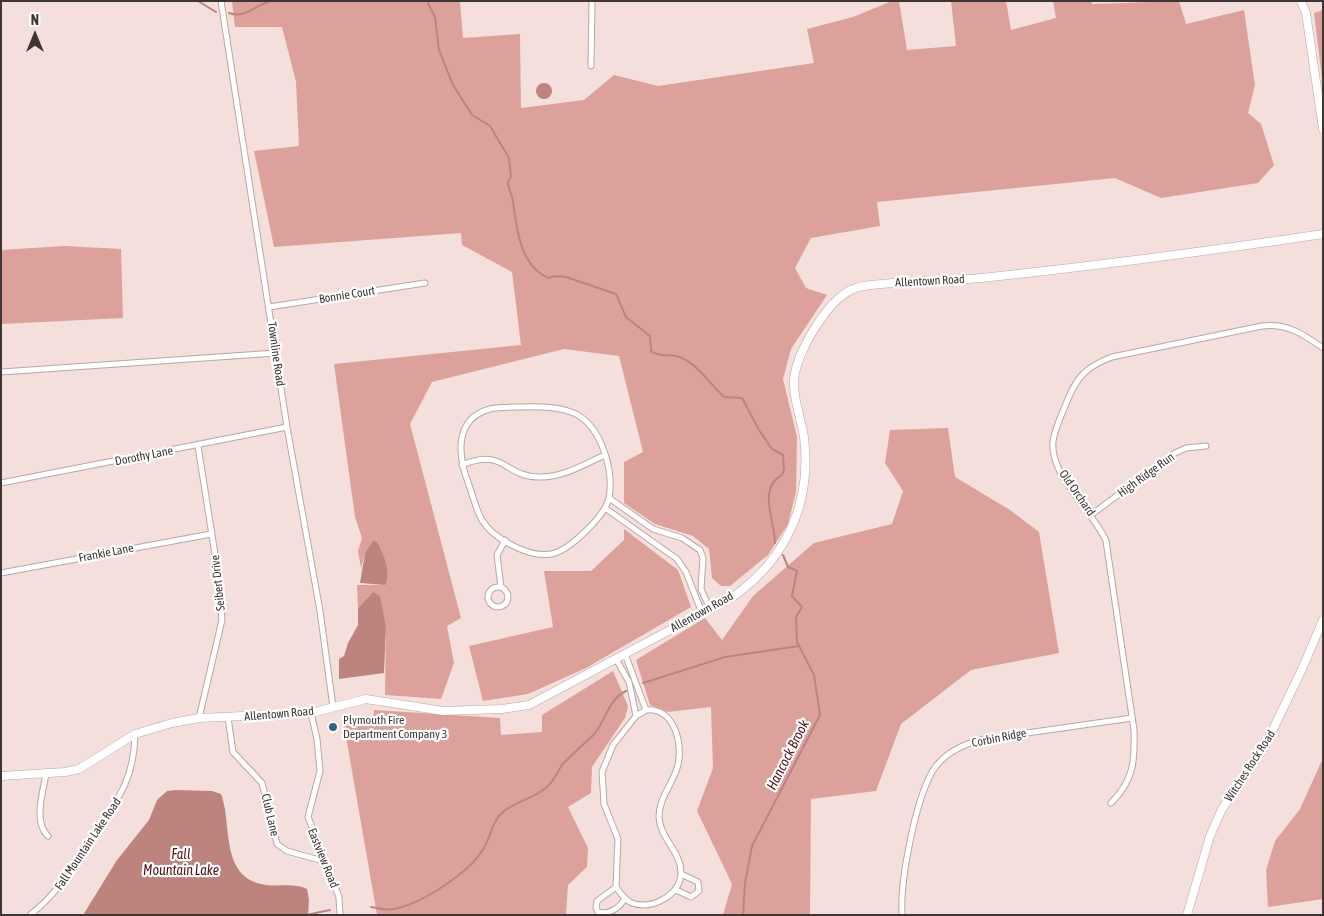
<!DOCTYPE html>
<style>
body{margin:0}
#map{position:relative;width:1324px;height:916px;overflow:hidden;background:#f5dfdc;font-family:"Asap Condensed",sans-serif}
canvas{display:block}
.frame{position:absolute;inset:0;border:2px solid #3e3635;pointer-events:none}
.north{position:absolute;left:10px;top:10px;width:50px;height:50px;-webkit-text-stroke:4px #fff;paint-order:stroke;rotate:0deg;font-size:14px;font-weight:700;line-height:20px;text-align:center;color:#3e3635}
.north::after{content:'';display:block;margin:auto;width:18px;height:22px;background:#3e3635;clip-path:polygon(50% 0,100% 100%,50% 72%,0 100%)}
</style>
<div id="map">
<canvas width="1324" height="916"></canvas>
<div class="frame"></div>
<div class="north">N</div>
</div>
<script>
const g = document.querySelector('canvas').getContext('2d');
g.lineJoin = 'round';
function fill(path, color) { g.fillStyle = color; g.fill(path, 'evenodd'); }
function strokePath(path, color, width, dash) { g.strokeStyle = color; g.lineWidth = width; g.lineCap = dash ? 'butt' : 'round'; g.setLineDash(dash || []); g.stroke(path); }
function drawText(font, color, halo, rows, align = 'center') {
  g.font = font + ' "Asap Condensed",sans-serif'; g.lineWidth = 4.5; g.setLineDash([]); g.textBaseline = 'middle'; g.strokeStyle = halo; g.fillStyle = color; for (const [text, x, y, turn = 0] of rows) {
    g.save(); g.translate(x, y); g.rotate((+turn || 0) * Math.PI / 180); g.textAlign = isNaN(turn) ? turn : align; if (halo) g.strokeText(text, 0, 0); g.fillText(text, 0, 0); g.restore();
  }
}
fill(new Path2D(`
 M232 1H460L463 38 520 34 521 108 584 100 614 75 658 86 814 63 807 29 853 17 892 1H899L907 50 956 46 951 1H1006L1011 30 1056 18 1053 1H1091L1092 4 1179 1 1186 24 1244 10 1255 85 1248 113 1261 124 1274 165 1258 183 1161 198 1115 178 877 202 880 226 811 238 795 268 806 288 827 295 791 349 783 379 797 437 796 492 788 524 768 555 730 586H721L712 578 709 549 693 536 655 524 624 503V462L643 452 619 356 564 349 432 382 410 424 461 618 447 626 454 663 441 699 385 695 386 627 373 592 358 608 357 585H385L365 553 361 568 358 551 362 538 355 517 334 364 521 345 512 272 462 245 461 233 274 247 254 151 299 146 296 82 282 27H235Z
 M1323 10V87L1314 13Z
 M65 246 121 249 123 318 1 324V250Z
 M948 428 955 477 1010 510 1039 532 1059 653 971 670 901 724 876 791 811 799 810 915H723L732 884 697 811 713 768 711 707 668 712 650 705 636 660 705 618 722 640 753 596 814 543 892 524 903 491 885 463 890 430Z
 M624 529 678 570 691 607 586 668 528 694 483 701 469 646 553 627 544 571H591L624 540Z
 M613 671 628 706 625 718 592 767 591 793 568 807 588 848 587 867 568 885 566 915H377L344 725 373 723 374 710 500 718 501 735 542 732V715Z
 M1323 758V899L1268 907 1266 870 1275 841 1300 809Z`), '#dca19b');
fill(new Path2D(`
 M536 91a8 8 0 1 1 16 0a8 8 0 1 1-16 0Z
 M373 541 377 542C383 552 392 574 385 585L360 583 365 553Z
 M373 592 380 596 386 627 384 673 339 679V659L344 656 348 643 358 625V608Z
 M176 790 212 791 221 794C232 821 220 875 261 884 276 888 293 882 307 889L309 900 308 915H83L117 860 149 820 157 800 167 791Z`), '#bd847e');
strokePath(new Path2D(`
 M198 1 216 12
 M427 1 435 17 439 50 453 85 472 115 490 126 509 158 511 177 508 182C508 189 512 194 513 201 516 226 520 267 549 278L555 276 566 277 616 294 626 317 650 336 651 351C659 358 672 353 682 358 699 366 710 384 724 397L742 398 759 430 772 449 783 455 784 469 782 475C757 488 775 521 775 543
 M229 13C245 19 253 6 271 1
 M643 683 725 657 799 646
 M371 907C378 908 387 911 394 909 421 904 467 874 482 851 491 839 491 821 504 811 517 801 535 798 547 787 554 781 557 772 562 765 572 753 585 744 595 733 606 719 609 699 626 691
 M306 915 330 910
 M743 915 745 883 752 846 820 715 814 675 797 642 796 617 802 607 792 596 797 571 788 567 783 555`), '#bd847e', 2);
const street = new Path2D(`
 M221 1 287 427 320 611 333 707
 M591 66 592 1
 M269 307 425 283
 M1 372 276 353
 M513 407C534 407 557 405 576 414 602 428 614 471 609 498 605 516 569 551 551 554 530 558 493 539 482 520 476 510 473 496 469 485 458 457 453 419 490 409 497 407 506 408 513 407Z
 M198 446 217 567 222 620 199 718
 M462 465C505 447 504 477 539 477 562 478 585 464 605 455
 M1 483 287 427
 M609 498 653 529 682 538 700 550 703 558 701 589 710 609
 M605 508 677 559 686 572 702 613
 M1091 515 1173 454 1186 448 1206 446
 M1 573 211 534
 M501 587 497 555 505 540
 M488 597a10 10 0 1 1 20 0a10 10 0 1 1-20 0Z
 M625 654 646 710
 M616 659 629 682 636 716
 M646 710C676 707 685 749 676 771 670 788 659 799 659 817 660 839 682 852 681 874 679 896 652 910 632 903 625 900 620 893 616 887L618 839 604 804 602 772 613 745 636 716Z
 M311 713 317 739 320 771 308 817 339 897 340 915
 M228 718 233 752 262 783 277 844 287 851 323 861
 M46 774C43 792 33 822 48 836
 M1111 803C1134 780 1135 761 1134 730L1106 541C1093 511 1049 475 1053 441 1055 428 1061 416 1066 404 1076 378 1085 367 1112 357L1262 326C1287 323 1303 334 1323 348
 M616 887 597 901 596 908 598 912C609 915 620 908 625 898
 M676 890 691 897 699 891 698 882 681 874
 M30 915C59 892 67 873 87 844 114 804 134 785 135 734
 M902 915C900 881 916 793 936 766 949 750 966 743 985 739L1132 718`);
const secondary = new Path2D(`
 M1301 1 1306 13 1323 129
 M1 776 65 772 79 769 135 734 172 723 199 718 311 713 366 699 443 711 502 709 529 705 734 596C787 558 812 502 804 437 801 418 793 400 794 380 796 353 827 300 853 289 862 285 873 285 882 284 915 280 948 281 981 278 1095 266 1209 251 1323 234
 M1187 915 1210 836 1222 809 1265 746 1303 667 1323 620`);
strokePath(street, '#bba6a4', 7);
strokePath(secondary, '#bba6a4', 9);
strokePath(street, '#fff', 5);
strokePath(secondary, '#fff', 8);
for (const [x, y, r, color] of [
 [333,727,5,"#326582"]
]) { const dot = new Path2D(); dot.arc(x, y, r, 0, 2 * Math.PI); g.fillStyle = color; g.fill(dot); strokePath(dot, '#fff', 2); }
drawText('12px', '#3e3635', '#fff', [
 ["Allentown Road",930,281,-3],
 ["Bonnie Court",347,295,-9],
 ["Townline Road",276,354,82],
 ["Dorothy Lane",144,456,-11],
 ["High Ridge Run",1146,475,-36],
 ["Old Orchard",1077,493,55],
 ["Frankie Lane",106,553,-11],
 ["Seibert Drive",218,583,-96],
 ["Allentown Road",702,612,-29],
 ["Allentown Road",279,714,-5],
 ["Corbin Ridge",999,738,-11],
 ["Witches Rock Road",1250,766,-57],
 ["Club Lane",270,815,77],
 ["Fall Mountain Lake Road",88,844,-56],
 ["Eastview Road",323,858,68]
]);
drawText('12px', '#3e3635', '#fff', [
 ["Plymouth Fire",343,720],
 ["Department Company 3",343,734]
], 'left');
drawText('italic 14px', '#540f0f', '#fff', [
 ["Hancock Brook",788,755,-63],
 ["Fall",181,855],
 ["Mountain Lake",181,871]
]);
</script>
